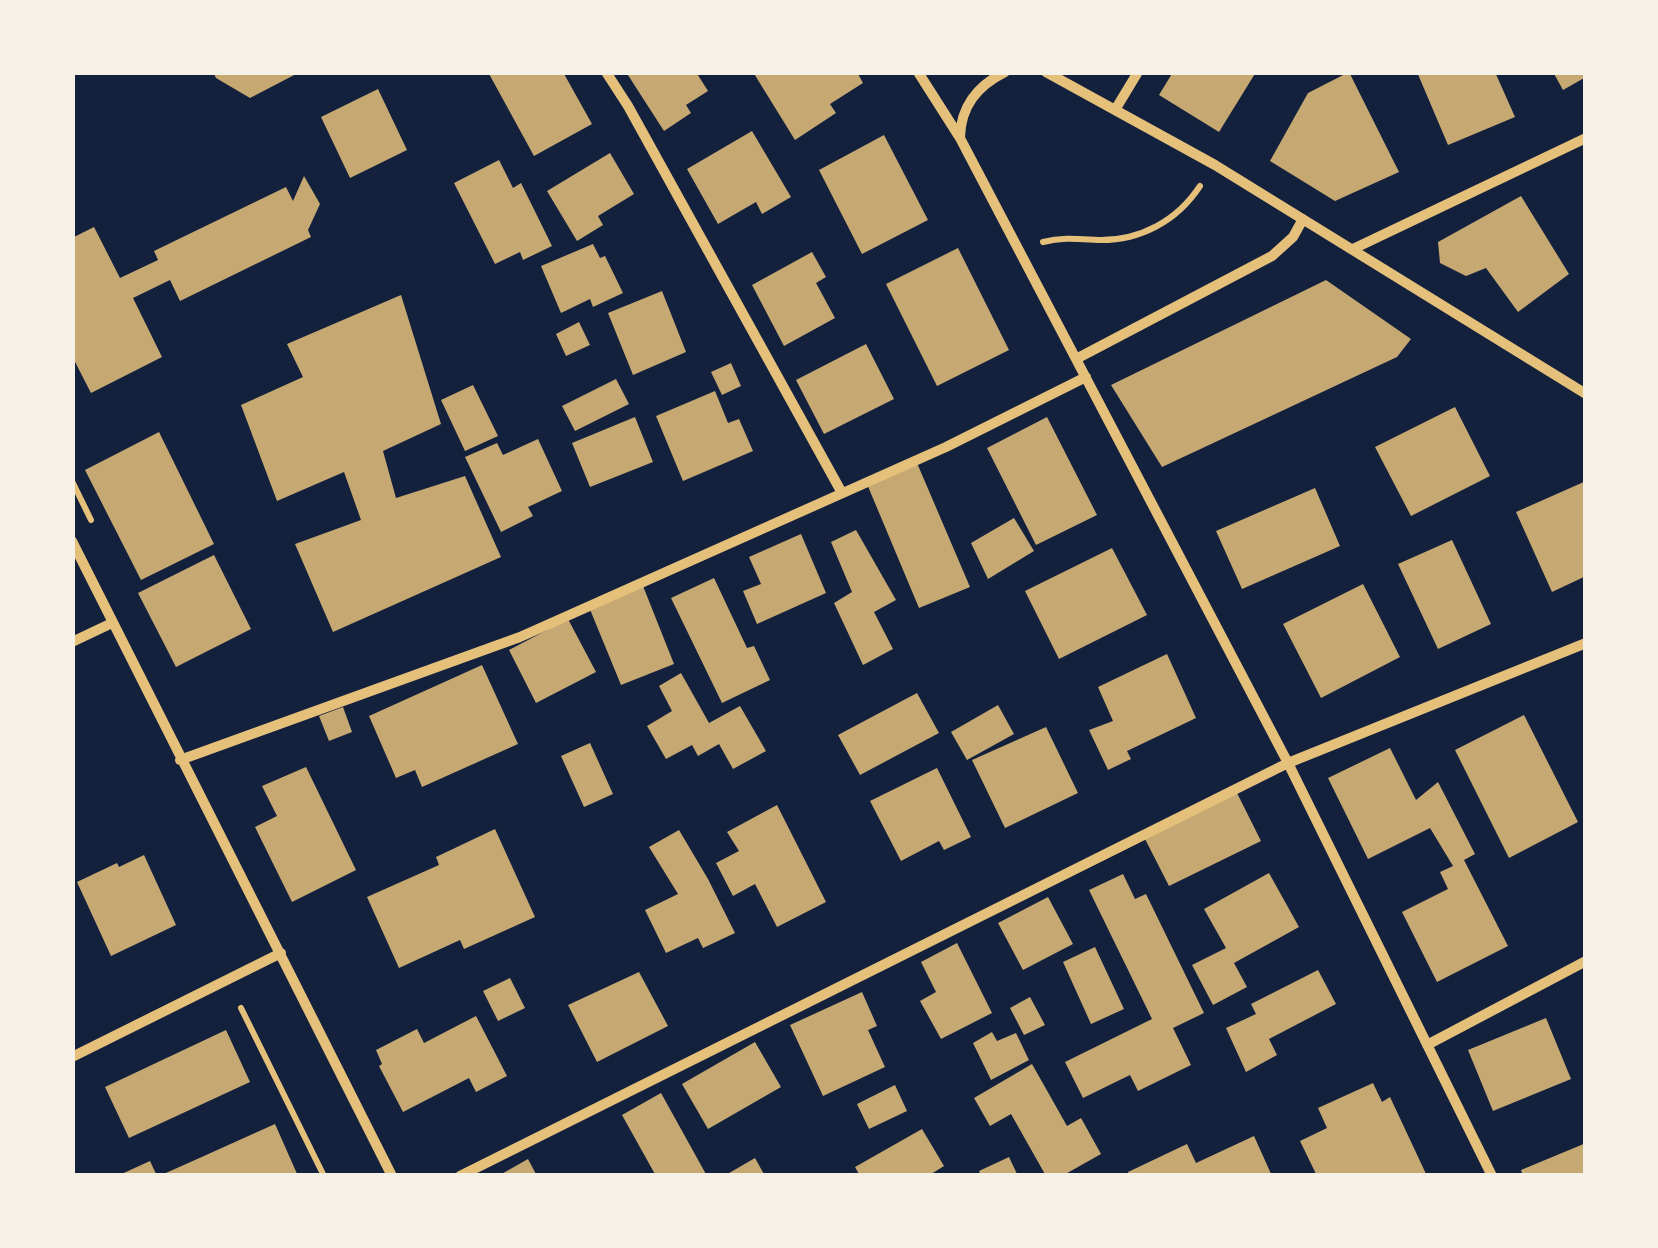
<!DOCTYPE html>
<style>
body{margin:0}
#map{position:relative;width:1658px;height:1248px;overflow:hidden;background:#14213d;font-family:"Open Sans",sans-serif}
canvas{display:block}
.frame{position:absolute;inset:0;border:75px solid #f6f1e7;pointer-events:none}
</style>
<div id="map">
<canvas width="1658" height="1248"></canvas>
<div class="frame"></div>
</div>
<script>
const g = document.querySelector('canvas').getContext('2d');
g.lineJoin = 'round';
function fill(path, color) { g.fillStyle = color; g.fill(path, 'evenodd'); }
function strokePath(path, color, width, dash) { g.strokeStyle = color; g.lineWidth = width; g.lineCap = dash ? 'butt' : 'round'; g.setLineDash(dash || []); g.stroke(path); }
fill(new Path2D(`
 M213 72H300L250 98 216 78Z
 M488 72H563L592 124 534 156Z
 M626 72H696L708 91 686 105 691 113 664 131Z
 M753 72H857L863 83 830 104 836 113 795 140Z
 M1173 72H1256L1219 132 1159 95Z
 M1349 72 1399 172 1335 201 1270 161 1308 93Z
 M1417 72H1495L1515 117 1448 145Z
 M1553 72H1586V77L1563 90Z
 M378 89 407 150 350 178 321 117Z
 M752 131 791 197 762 214 756 202 718 224 687 169Z
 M884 135 928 220 862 254 819 170Z
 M610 153 634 194 598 216 603 225 577 241 547 191Z
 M499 160 513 188 521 183 552 246 523 260 520 252 495 264 454 183Z
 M304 176 320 204 308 230 311 237 180 301 170 280 133 298 162 357 91 393 72 356V238L94 227 120 278 158 260 154 251 286 187 293 201Z
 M1521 196 1569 274 1518 312 1486 268 1466 276 1440 263 1438 242Z
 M593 244 600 258 605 256 623 293 593 307 590 299 561 313 541 266Z
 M958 248 1009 350 937 386 886 284Z
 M812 252 826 277 816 283 835 318 784 346 752 285Z
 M1326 280 1411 339 1397 357 1162 467 1111 385Z
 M662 291 686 352 633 375 608 313Z
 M401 295 441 424 383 451 396 498 465 476 501 557 333 632 295 544 361 520 344 472 277 501 241 405 303 377 287 344Z
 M579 322 590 345 566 356 556 334Z
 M866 344 894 399 824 434 796 380Z
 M731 363 741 386 722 395 711 372Z
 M616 379 629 404 575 431 562 406Z
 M473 385 498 436 465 451 441 400Z
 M715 391 728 423 739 419 753 451 683 481 656 416Z
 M1455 407 1490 476 1411 516 1375 447Z
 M635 417 653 462 590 487 572 443Z
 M1047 417 1097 515 1036 545 987 448Z
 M159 432 214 544 141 580 85 470Z
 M538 439 562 491 528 507 533 516 501 532 465 457 497 443 503 455Z
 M917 463 970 587 919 608 867 484Z
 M1586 481V576L1552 592 1516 512Z
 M1315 488 1340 546 1242 589 1216 531Z
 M1014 518 1034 551 988 579 971 543Z
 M856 530 896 600 874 612 893 649 863 665 834 603 852 592 831 542Z
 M801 534 826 593 757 624 743 591 761 584 749 557Z
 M1452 540 1491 624 1438 649 1398 564Z
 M1112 548 1147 615 1059 659 1025 591Z
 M214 555 251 629 176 667 138 593Z
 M714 578 747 648 754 646 770 680 722 703 671 598Z
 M1363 584 1400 657 1321 698 1283 624Z
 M643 586 674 664 621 685 589 607Z
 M568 619 596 672 536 703 509 650Z
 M1167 654 1196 718 1127 751 1131 759 1108 770 1089 730 1113 721 1098 687Z
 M482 665 518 744 422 787 415 770 396 778 369 716Z
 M681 673 709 723 740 706 766 751 733 769 719 744 698 756 692 745 666 759 647 726 672 711 659 686Z
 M917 693 939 733 860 775 838 735Z
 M998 705 1014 734 967 760 951 732Z
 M343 707 352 732 329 741 319 716Z
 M1524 715 1578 822 1509 858 1455 750Z
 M1046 727 1078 793 1005 828 972 760Z
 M590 743 613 794 584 807 561 756Z
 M1390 748 1416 800 1438 782 1475 854 1464 860 1508 946 1437 982 1402 912 1448 889 1440 872 1453 866 1430 828 1368 859 1328 778Z
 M306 767 356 870 292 902 255 827 277 816 262 786Z
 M937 768 971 837 944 850 939 841 901 861 870 801Z
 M1237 793 1261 841 1169 886 1145 839Z
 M777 805 826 902 777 927 755 884 733 896 716 863 739 851 727 832Z
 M495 829 535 917 464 949 460 940 399 968 367 897 439 865 436 857Z
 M679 830 708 879 735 933 703 948 698 938 666 953 645 910 678 894 649 847Z
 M144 855 176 925 111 956 77 882 117 863 119 867Z
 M1269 873 1299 927 1234 963 1247 987 1213 1005 1192 965 1226 948 1204 909Z
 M1123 874 1135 899 1146 894 1204 1013 1173 1028 1191 1065 1138 1091 1130 1075 1083 1098 1065 1062 1152 1019 1089 890Z
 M1048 897 1073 944 1023 970 998 923Z
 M957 943 992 1013 941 1039 920 1001 936 992 921 962Z
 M1095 947 1124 1009 1091 1024 1063 962Z
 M1318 970 1336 1004 1269 1039 1277 1055 1246 1072 1226 1028 1256 1014 1251 1004Z
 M639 972 668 1026 597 1062 568 1005Z
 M510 978 525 1008 498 1021 483 991Z
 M862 992 877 1026 868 1030 885 1067 823 1096 790 1025Z
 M1030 997 1045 1025 1024 1035 1010 1008Z
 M476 1016 507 1076 476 1092 469 1078 403 1112 379 1066 382 1064 376 1050 417 1029 424 1043Z
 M1546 1018 1571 1079 1493 1111 1468 1050Z
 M226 1030 250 1082 129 1138 105 1087Z
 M992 1032 997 1041 1016 1033 1029 1060 991 1080 973 1043Z
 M755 1042 781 1087 708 1129 682 1084Z
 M1032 1064 1067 1126 1081 1118 1101 1154 1062 1176H1046L1011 1114 990 1126 974 1098Z
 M1373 1083 1382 1102 1390 1097 1427 1176H1317L1300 1141 1327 1128 1318 1108Z
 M895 1085 907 1111 869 1129 857 1104Z
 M661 1093 707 1176H656L622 1115Z
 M275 1124 298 1176H159L195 1160Z
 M922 1129 944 1166 928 1176H860L855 1167Z
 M1254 1136 1272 1176H1129L1128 1172 1187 1144 1196 1163Z
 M1586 1143V1176H1523L1521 1170Z
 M1009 1157 1018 1176H981L979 1171Z
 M755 1158 765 1176H724Z
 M528 1159 537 1176H498Z
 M150 1161 157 1176H117Z`), '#c6a872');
strokePath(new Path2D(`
 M1043 242C1063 237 1078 239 1098 240 1140 241 1177 221 1200 186
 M72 481 91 520
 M241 1008 324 1176`), '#e5c07b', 6);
strokePath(new Path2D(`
 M606 72 628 106 842 493
 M918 72 960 138 1288 763 1492 1176
 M1046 72 1215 165 1586 394
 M1115 110 1138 72
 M960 137C961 106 977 86 1005 72
 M1353 249 1586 138
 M1076 359 1272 256 1293 237 1303 219
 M72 541C177 753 286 963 392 1176
 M72 642 112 623
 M180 760 520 637 946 447 1086 377
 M1427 1045 1586 961
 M72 1057 281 953
 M460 1176 1288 763 1586 643`), '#e5c07b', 10);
</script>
